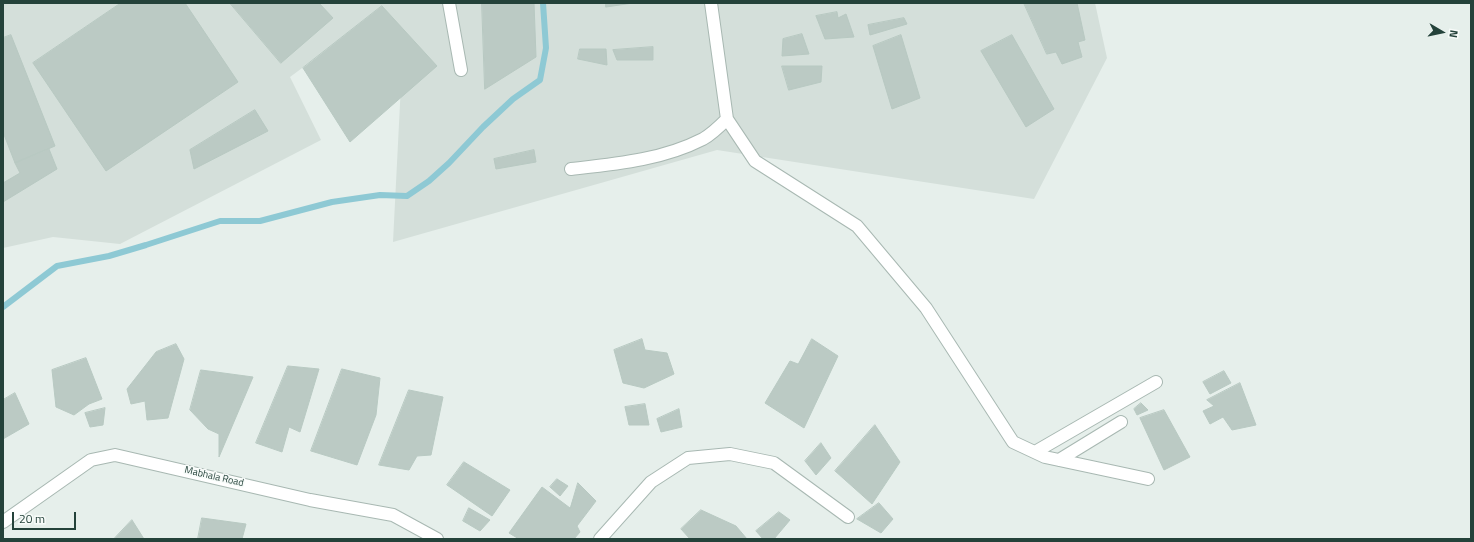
<!DOCTYPE html>
<style>
body{margin:0}
#map{position:relative;width:1474px;height:542px;overflow:hidden;background:#e6efeb;font-family:"Titillium Web",sans-serif}
canvas{display:block}
.frame{position:absolute;inset:0;border:4px solid #24423a;pointer-events:none}
.north{position:absolute;left:1422px;top:12px;width:40px;height:40px;-webkit-text-stroke:3px #f7fbf9;paint-order:stroke;rotate:99deg;font-size:11px;font-weight:700;line-height:16px;text-align:center;color:#24423a}
.north::after{content:'';display:block;margin:auto;width:14px;height:18px;background:#24423a;clip-path:polygon(50% 0,100% 100%,50% 72%,0 100%)}
.scale{position:absolute;left:12px;top:512px;width:64px;height:18px;box-sizing:border-box;border:2px solid #24423a;border-top:0;padding-left:5px;font-size:12px;line-height:14px;white-space:nowrap;color:#24423a;-webkit-text-stroke:3px #f7fbf9;paint-order:stroke}
</style>
<div id="map">
<canvas width="1474" height="542"></canvas>
<div class="frame"></div>
<div class="north">N</div>
<div class="scale">20 m</div>
</div>
<script>
const g = document.querySelector('canvas').getContext('2d');
g.lineJoin = 'round';
function fill(path, color) { g.fillStyle = color; g.fill(path, 'evenodd'); }
function strokePath(path, color, width, dash) { g.strokeStyle = color; g.lineWidth = width; g.lineCap = dash ? 'butt' : 'round'; g.setLineDash(dash || []); g.stroke(path); }
function drawText(font, color, halo, rows, align = 'center') {
  g.font = font + ' "Titillium Web",sans-serif'; g.lineWidth = 3; g.setLineDash([]); g.textBaseline = 'middle'; g.strokeStyle = halo; g.fillStyle = color; for (const [text, x, y, turn = 0] of rows) {
    g.save(); g.translate(x, y); g.rotate((+turn || 0) * Math.PI / 180); g.textAlign = isNaN(turn) ? turn : align; if (halo) g.strokeText(text, 0, 0); g.fillText(text, 0, 0); g.restore();
  }
}
fill(new Path2D(`
 M3 3H1095L1107 58 1034 199 717 150 393 242 401 84 348 34 290 77 321 140 120 244 53 237 3 248Z`), '#d4dfda');
strokePath(new Path2D(`
 M3 307 57 266 109 256 146 245 220 221H260L332 202 380 195 407 196 429 181 449 163 483 127 513 99 540 80 546 48 543 3`), '#8ec9d4', 6);
const building = new Path2D(`
 M121 3H185L238 82 106 171 33 63Z
 M230 3H319L333 18 281 63Z
 M482 3H534L536 57 485 89Z
 M606 3H633L606 7Z
 M1024 3H1077L1085 40 1078 42 1082 57 1062 64 1056 52 1047 54Z
 M382 6 437 66 350 142 303 68Z
 M837 12 838 18 846 14 854 37 825 39 816 16Z
 M904 18 907 24 870 35 868 25Z
 M802 34 809 54 782 56 783 39Z
 M11 35 55 146 15 163 3 132V38Z
 M901 35 920 98 892 109 873 46Z
 M1012 35 1054 109 1026 127 981 51Z
 M653 47V60H617L613 50Z
 M580 49H606L607 65 578 59Z
 M782 66H822L821 82 789 90Z
 M255 110 268 131 194 169 190 150Z
 M49 149 57 169 3 202V183L20 173 15 163Z
 M534 150 536 162 496 169 494 159Z
 M642 339 645 350 667 353 674 374 644 388 623 383 614 350Z
 M812 339 838 356 804 428 765 403 790 361 798 364Z
 M176 344 184 359 168 418 147 420 145 401 131 404 127 389 156 352Z
 M86 358 102 399 89 404 74 415 56 407 52 370Z
 M288 366 319 369 300 432 289 427 282 452 256 443Z
 M342 369 380 378 376 415 357 465 311 451Z
 M201 370 253 377 219 457V434L208 429 190 410Z
 M1224 371 1231 383 1210 394 1203 382Z
 M1240 383 1256 425 1232 430 1223 417 1210 424 1203 411 1214 406 1207 400Z
 M409 390 443 397 431 455 417 456 409 470 379 465Z
 M15 393 29 424 3 439V400Z
 M1141 403 1148 410 1137 415 1134 409Z
 M645 404 649 425H629L625 407Z
 M105 408 103 425 90 427 85 413Z
 M679 409 682 427 661 432 657 419Z
 M1164 410 1190 457 1164 470 1140 418Z
 M875 425 900 462 872 504 835 471Z
 M821 443 831 458 816 475 805 461Z
 M464 462 510 490 492 516 447 485Z
 M557 479 568 486 560 496 550 487Z
 M578 483 596 501 577 526 580 532 574 539H519L509 533 542 487 570 508Z
 M879 503 893 519 881 533 857 519Z
 M469 508 490 520 480 531 463 521Z
 M701 510 736 526 747 539H690L681 529Z
 M779 512 790 520 774 539H763L756 531Z
 M202 518 246 524 242 539H198Z
 M132 520 144 539H114Z`);
fill(building, '#bbcac4');
strokePath(building, '#b8c9c2', 1);
const minor = new Path2D(`
 M449 3 461 70
 M711 3 727 119 755 161 857 226 926 308 1013 442 1045 457 1148 479
 M571 169C616 164 662 160 703 139 712 134 720 126 727 119
 M1035 452 1156 382
 M1059 460 1121 422
 M3 522 91 460 115 455 310 500 393 515 437 539
 M600 539 651 482 688 458 730 454 774 463 848 517`);
strokePath(minor, '#a8b8b2', 14);
strokePath(minor, '#fff', 12);
drawText('10px', '#24423a', '#f7fbf9', [
 ["Mabhala Road",214,477,13]
]);
</script>
